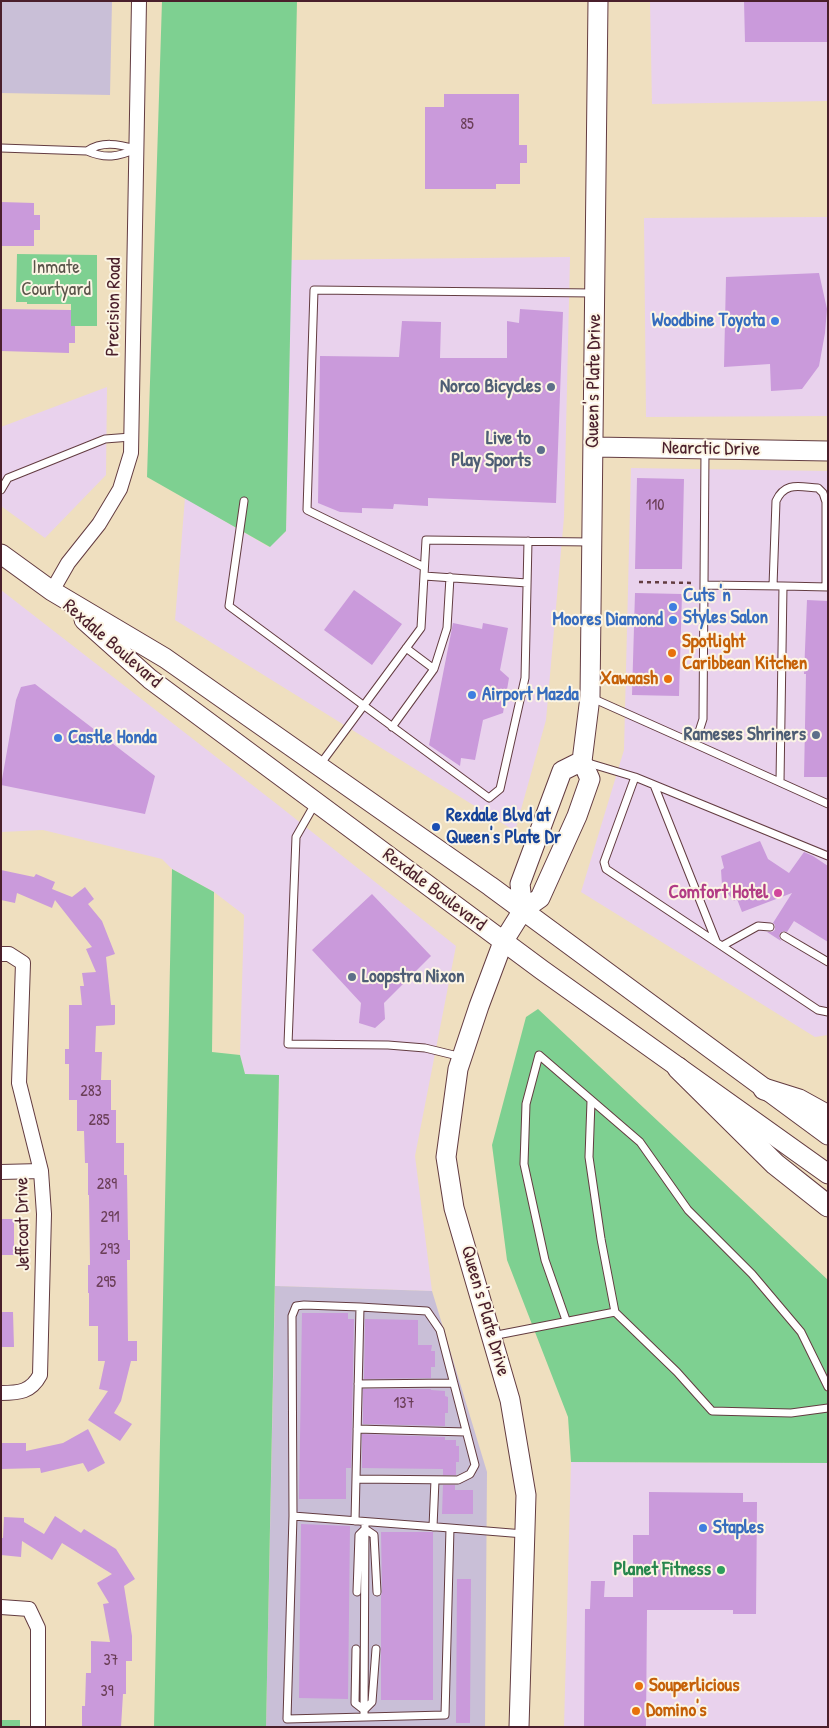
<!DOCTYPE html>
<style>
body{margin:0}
#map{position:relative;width:829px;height:1728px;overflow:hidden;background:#efdfbf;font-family:"Patrick Hand",sans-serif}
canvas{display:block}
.frame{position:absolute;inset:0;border:2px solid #4a1f2b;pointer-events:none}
</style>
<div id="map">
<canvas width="829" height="1728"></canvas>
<div class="frame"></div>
</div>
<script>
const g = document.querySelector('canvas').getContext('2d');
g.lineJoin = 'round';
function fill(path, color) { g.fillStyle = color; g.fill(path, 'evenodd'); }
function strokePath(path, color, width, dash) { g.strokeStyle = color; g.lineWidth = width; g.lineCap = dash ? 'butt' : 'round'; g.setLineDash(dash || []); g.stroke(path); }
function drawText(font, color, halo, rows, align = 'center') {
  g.font = font + ' "Patrick Hand",sans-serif'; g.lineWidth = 4; g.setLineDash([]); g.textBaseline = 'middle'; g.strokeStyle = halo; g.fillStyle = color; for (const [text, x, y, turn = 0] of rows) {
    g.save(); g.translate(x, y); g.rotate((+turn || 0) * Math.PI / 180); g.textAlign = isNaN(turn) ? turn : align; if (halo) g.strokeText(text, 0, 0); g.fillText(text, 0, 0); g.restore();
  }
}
fill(new Path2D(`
 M650 1H828V101L652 104Z
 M828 217V416L646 417 644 218Z
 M570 257 564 517 546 720 515 831 175 620 185 498 269 547 286 531 291 260Z
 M107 387 106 475 45 538 1 506V427Z
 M631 468 828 471V1035L815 1037 581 892 624 750Z
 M1 590 278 805 456 946 415 1156 432 1291 275 1286 279 1076 245 1074 240 1055 244 915 214 892 172 869 162 859 43 830 1 832Z
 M571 1462 828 1463V1727H564Z`), '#e9d2ed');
fill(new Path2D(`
 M1 1H112L110 95 1 93Z
 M275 1286 432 1291 487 1472 485 1727H266Z`), '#c9bfd7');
fill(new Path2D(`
 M162 1H297L286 531 270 547 147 477Z
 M17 254 97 255V326H71V304H27V302H16Z
 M172 869 214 892 212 1052 240 1055 245 1074 279 1075 266 1727H154Z
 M538 1009 828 1280V1463L571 1462 568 1417 507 1260 492 1145 526 1017Z
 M1 1720H20V1727H1Z`), '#7ed091');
fill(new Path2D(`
 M744 1H828V42H745Z
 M444 94H519V145H527V163H520V184H496V189H425V107H444Z
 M1 202 34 203V215H40V230H34V246H1Z
 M819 273 827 309 825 333 819 366 802 389 771 391 770 364 724 367 726 277Z
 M1 309 71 310V326H75V343H69V353L1 351Z
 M520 309 563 312 556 503 428 498V506L394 504 393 509 362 508V513L340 512 318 503 320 356 399 357 402 321 441 322 440 358H507V321L519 323Z
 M637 478 684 479 682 569H635Z
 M354 590 402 624 372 665 324 630Z
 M635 593 682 594 679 696 632 695Z
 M807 600 828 601V777H804L806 674H804Z
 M453 623 482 629 483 623 508 628 500 670 509 678 503 713 483 720 475 760 461 758 460 766 429 745Z
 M35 684 155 776 145 814 1 785 16 700 21 687Z
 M760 841 768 859 789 873 804 852 813 856 828 866V942L794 921 787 932 784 931 780 933 779 936 781 941 767 932H772L775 930V925L773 923 792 893 742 912 737 899 734 901 724 889 722 885 721 870 724 868 721 856Z
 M1 870 34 877 36 874 55 882 52 889 72 897 85 887 94 899 88 904 102 921 115 954 106 957 111 1005H115V1024L114 1025 96 1026 95 1052H102L101 1080H111V1110H116V1143H124V1175H127L128 1240H130V1260H127L128 1341H137V1361H131L121 1401 114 1413 132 1424 120 1441 88 1420 108 1391 99 1389 105 1361H98V1326H89V1293H88V1265H90L89 1195H88V1163H85L84 1131H77V1100H69V1064H65V1049H69V1005H82L80 986H84L82 973 96 972 86 949 92 947 55 900 52 908 17 893 15 903 1 900Z
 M372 894 431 956 384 1003 385 1019 375 1028 359 1023 361 1003 312 950Z
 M1 1219H14V1255H1Z
 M1 1312H13L14 1347H1Z
 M302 1313H348V1319H354L351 1468H346V1499H299Z
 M365 1319 418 1320V1345H432L431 1351H435V1367H431V1378L364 1379Z
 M363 1389H431V1390L445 1391V1396L448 1397V1413H445V1426L363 1424Z
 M88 1429 105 1463 88 1472 83 1463 41 1473 40 1468 2 1469 1 1443H26V1451L63 1443Z
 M362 1434 445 1437V1440H456V1446H459V1462H456V1475H443V1469L362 1468Z
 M443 1485H455V1490H473V1514H442Z
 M649 1492 743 1493V1502H757L756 1614H733V1610H647L646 1727H584L585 1609H590L591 1581H605L604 1597H633V1535H649Z
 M55 1516 81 1533 84 1529 116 1549 135 1579 124 1586 132 1636V1661H126V1694H123L121 1727H82V1706H85L86 1673H91V1641L110 1642 103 1604 109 1603 97 1583 112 1574 62 1543 52 1560 22 1541 21 1557 1 1555V1538H3L4 1517 24 1518V1522L44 1534Z
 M301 1524 350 1526 348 1699 299 1698Z
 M381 1532H433V1700H381V1596L382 1592Z
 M457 1579H471L470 1723H456Z`), '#ca9adb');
const lane = new Path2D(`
 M1 148 87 151C105 159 118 157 136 149
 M87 151C102 141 118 144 136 149
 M1 490 8 478 105 439 131 437
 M244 501 229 606 489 798 500 789 525 678 528 541
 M424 567 307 510 314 290 593 293
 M424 576 527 583
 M704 585 783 586 780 782
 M773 586 776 501C785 481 800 487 818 488L823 493 826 502V587
 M783 586 828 587
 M434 669 447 628 450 577
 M592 698 695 744 703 719 705 451
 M392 727 434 669 406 648
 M695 744 828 804
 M585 762 635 777 828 856
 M319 766 421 628 426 540 590 542
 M635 777 604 862 606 869 818 1010 828 1012
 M654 785 716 941
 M316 802 296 837 288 1044 388 1045 425 1048 462 1057
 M784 936 828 962
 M722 946 758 926 770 927
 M591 1101 589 1157 601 1239 615 1312
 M566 1320 545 1260 524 1164 526 1104 539 1055 640 1142 688 1210 752 1274 801 1332 828 1387
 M492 1336 615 1312 677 1372 712 1411 791 1413 828 1408
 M358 1384 453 1383
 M357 1429 466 1432
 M293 1516 292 1316 296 1306 304 1305 360 1307
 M355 1521 360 1307 427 1311 440 1330 475 1465 470 1474 458 1480 356 1479
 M433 1527 435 1480
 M450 1528 445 1715 287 1719 293 1516 450 1528 524 1534
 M357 1592 359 1535 365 1529 374 1535 377 1592
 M356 1649 355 1703 364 1710 372 1702 376 1649
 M364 1717 365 1522`);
const street = new Path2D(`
 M52 591 68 563 99 524 120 489 131 453 139 1
 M1 954H9L23 963 19 1083 41 1171 44 1214 40 1375C31 1392 19 1393 1 1393
 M1 1172 41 1171
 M1 1607 29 1609 38 1628V1727`);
const secondary = new Path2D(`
 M594 447 828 451
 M1 554 52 591 165 658 490 886 828 1135
 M84 620 150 679 542 970 828 1174
 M523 910 520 884 562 771 582 761
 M519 1727 526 1495 510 1400 454 1208 446 1157 458 1069 479 1006 503 942 523 910 540 898 577 816 590 779 582 761 590 697 598 1`);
const primary = new Path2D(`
 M678 1068 775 1164 828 1206
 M764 1089 799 1100 828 1116`);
strokePath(lane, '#633c41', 9);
strokePath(street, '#633c41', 16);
strokePath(secondary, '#633c41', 21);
strokePath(primary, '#633c41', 23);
strokePath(new Path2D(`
 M639 582 695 583`), '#633c41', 2.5, [4, 4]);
strokePath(lane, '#fff', 7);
strokePath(street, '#fff', 14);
strokePath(secondary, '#fff', 19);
strokePath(primary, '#fff', 21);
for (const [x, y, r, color] of [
 [775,321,5,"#3f7fe0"],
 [551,387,5,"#5c6f8a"],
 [541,450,5,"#5c6f8a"],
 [673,607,5,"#3f7fe0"],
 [673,620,5,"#3f7fe0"],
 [672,653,5,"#e8710a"],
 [668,679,5,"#e8710a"],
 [472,695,5,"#3f7fe0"],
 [816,735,5,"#5c6f8a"],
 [58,738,5,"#3f7fe0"],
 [436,827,5,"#1a4fb4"],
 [778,893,5,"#d1479c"],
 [352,977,5,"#5c6f8a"],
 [703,1528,5,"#3f7fe0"],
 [721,1570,5,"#2e9e5b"],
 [639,1686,5,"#e8710a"],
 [636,1711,5,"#e8710a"]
]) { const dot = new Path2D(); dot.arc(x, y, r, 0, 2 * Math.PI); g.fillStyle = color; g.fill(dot); strokePath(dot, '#fcf5e5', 2); }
drawText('16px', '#6a3e57', null, [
 ["85",467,125],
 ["110",655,506],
 ["283",91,1092],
 ["285",99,1121],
 ["289",107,1185],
 ["291",110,1218],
 ["293",110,1250],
 ["295",106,1283],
 ["137",404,1404],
 ["37",111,1661],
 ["39",107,1692]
]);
drawText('19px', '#5a544a', '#fcf5e5', [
 ["Inmate",56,268],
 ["Courtyard",56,290]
]);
drawText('19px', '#4a1f2b', '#fcf5e5', [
 ["Precision Road",114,307,-89],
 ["Queen's Plate Drive",594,381,-89],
 ["Nearctic Drive",711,449,1],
 ["Rexdale Boulevard",112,644,41],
 ["Rexdale Boulevard",434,890,37],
 ["Jeffcoat Drive",23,1224,-91],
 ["Queen's Plate Drive",485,1311,74]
]);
drawText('bold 19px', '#366cbe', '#fcf5e5', [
 ["Woodbine Toyota",765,321,"right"],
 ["Cuts 'n",683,596],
 ["Styles Salon",683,618],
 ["Moores Diamond",663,620,"right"],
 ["Airport Mazda",482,695],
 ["Castle Honda",68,738],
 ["Staples",713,1528]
], 'left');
drawText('bold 19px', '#4e5e75', '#fcf5e5', [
 ["Norco Bicycles",541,387],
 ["Live to",531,439],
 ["Play Sports",531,461],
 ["Rameses Shriners",806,735],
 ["Loopstra Nixon",362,977,"left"]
], 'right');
drawText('bold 19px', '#c56008', '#fcf5e5', [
 ["Spotlight",682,642],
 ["Caribbean Kitchen",682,664],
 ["Xawaash",658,679,"right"],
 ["Souperlicious",649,1686],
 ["Domino's",646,1711]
], 'left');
drawText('bold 19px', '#164399', '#fcf5e5', [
 ["Rexdale Blvd at",446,816],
 ["Queen's Plate Dr",446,838]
], 'left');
drawText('bold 19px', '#b23c85', '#fcf5e5', [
 ["Comfort Hotel",768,893]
], 'right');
drawText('bold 19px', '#27864d', '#fcf5e5', [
 ["Planet Fitness",711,1570]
], 'right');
</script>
